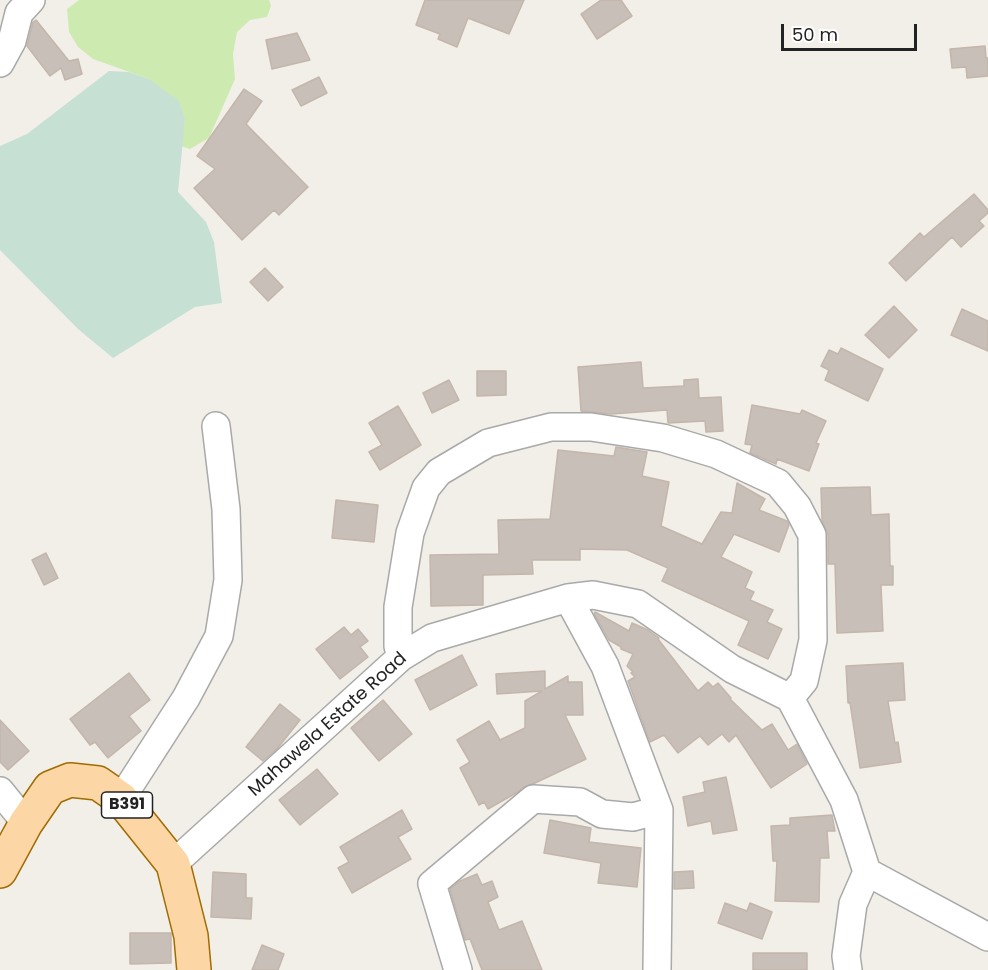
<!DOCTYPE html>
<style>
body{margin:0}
#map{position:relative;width:988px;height:970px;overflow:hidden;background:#f2efe9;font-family:Poppins,sans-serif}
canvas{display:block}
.scale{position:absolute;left:781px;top:24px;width:136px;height:27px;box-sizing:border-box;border:3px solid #222;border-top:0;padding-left:8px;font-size:18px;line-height:21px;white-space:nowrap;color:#222;-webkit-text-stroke:4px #fff;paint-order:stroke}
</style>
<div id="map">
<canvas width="988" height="970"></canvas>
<div class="scale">50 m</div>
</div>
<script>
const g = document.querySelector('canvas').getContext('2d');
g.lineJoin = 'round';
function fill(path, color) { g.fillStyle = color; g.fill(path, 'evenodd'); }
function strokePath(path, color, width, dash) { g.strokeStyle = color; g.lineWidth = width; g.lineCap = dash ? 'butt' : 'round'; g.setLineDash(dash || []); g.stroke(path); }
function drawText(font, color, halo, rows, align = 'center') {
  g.font = font + ' Poppins,sans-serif'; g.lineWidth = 5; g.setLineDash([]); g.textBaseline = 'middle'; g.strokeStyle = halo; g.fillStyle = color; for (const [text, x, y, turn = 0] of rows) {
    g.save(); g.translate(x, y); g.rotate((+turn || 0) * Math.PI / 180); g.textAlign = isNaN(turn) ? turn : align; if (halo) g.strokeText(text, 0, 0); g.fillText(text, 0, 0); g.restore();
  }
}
fill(new Path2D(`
 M79 0H269L271 6 267 17 250 20 237 32 233 54 235 79 209 138 190 149 181 146 185 119 149 79 93 59 78 47 69 32 67 9Z`), '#cdebb0');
fill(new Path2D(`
 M109 71 129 72 149 79 179 101 185 119 178 192 206 222 214 242 222 303 195 307 113 358 78 329 0 250V146L27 134Z`), '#c6e0d4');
const building = new Path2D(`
 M425 0H524L509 34 468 18 457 47 438 39 440 34 416 25Z
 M601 0H621L632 16 597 39 581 14Z
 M36 20 69 61 78 59 82 74 65 80 61 68 50 76 27 46 33 22Z
 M297 33 310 60 272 69 266 40Z
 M985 46 986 58H988V76L967 78 966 67 952 68 950 49Z
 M319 77 327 93 301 106 292 90Z
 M244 89 262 101 246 124 308 187 279 215 274 210 242 240 194 188 215 169 197 156Z
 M974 194 988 210V213L979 221 984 226 961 247 952 237 906 281 889 263 920 233 924 237Z
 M265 268 283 287 268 301 250 282Z
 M894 306 917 330 889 358 865 335Z
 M962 309 988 321V351L951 335Z
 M841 348 883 369 868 401 825 380 829 370 821 366 829 350 838 354Z
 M641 362 643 388 684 386V380L698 379 699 398 721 397 723 431 706 432 705 421 668 423 667 410 611 414 581 411 578 367Z
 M477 371H506V395L477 396Z
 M449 380 459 400 432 413 423 393Z
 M752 405 800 414 802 410 826 421 816 443 819 444 809 471 777 459 776 464 750 453 752 445 745 444Z
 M398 406 421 445 380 470 369 452 382 445 369 423Z
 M616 447 647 452 642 476 669 482 661 526 702 544 721 512 732 513 737 483 765 499 759 510 787 521 789 525 779 552 734 534 721 557 752 572 745 588 754 592 750 600 773 610 767 622 782 629 768 659 738 645 749 621 662 581 668 568 627 550 580 549V560H532L533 574 483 575V605L431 606 430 555 499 554 498 520 550 519 558 450 614 456Z
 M870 487 871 515 889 514 890 566H893V585H881L883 631 837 633 835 564H828V535L822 520 821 488Z
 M336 500 378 505 374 542 332 538Z
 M46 553 58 578 44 585 32 560Z
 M595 612 629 631 632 623 648 630 659 638 658 639 698 691 708 682 713 687 718 683 731 698 730 699 762 730 772 724 788 750 797 744 807 764 771 788 736 735 729 742 722 734 708 745 700 736 678 753 664 735 650 742 628 681 635 677 631 673 633 672 627 666 633 654 621 649V647L609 640 594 614Z
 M344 627 351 635 358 629 368 641 360 647 368 657 340 679 316 649Z
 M462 655 477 685 430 710 415 680Z
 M903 663 905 700 888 701 895 743 898 742 901 762 860 768 850 703H848L846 666Z
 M545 671V689L568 676V682H582L583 715H565L586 759 535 783 524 787 516 793 488 809 484 802 479 805 460 768 470 762 457 740 489 721 500 740 525 728V701L542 691 497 694 496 674Z
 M129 673 150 700 129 716 141 731 108 758 95 742 90 745 70 719Z
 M383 700 412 734 379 761 351 728Z
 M280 704 300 720 277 749 263 761 246 747Z
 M0 720 29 751 8 770 0 762Z
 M317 769 338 794 300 825 279 800Z
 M726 777 737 830 713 834 711 821 688 826 683 797 705 792 703 782Z
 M402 810 412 829 398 837 411 859 352 893 338 868 349 862 340 847Z
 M832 815 835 831H827L829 858H820L819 902 775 901 777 861H773L771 826 790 825V818Z
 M550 820 591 828 589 842 641 848 637 887 598 883 601 863 544 853Z
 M693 871 694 888 674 889V872Z
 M213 872 246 874V898H252L251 919 211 917Z
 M477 874 482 885 492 881 498 897 488 902 499 930 522 921 542 970H482L470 939 465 940 450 889 460 881Z
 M725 903 747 911 750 903 772 912 762 939 718 923Z
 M130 933H171V963L130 964Z
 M262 945 284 954 278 970H252Z
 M753 953H807V970H753Z`);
fill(building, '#c7bfb8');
strokePath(building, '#c4b6ab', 1.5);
const minor = new Path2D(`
 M0 63 12 41 19 13 31 0
 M568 598 605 666 659 810 657 970
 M401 657 398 646V607L410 533 426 488 439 472 488 443 551 427H591L663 438 716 454 778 483 797 506 812 535 813 640 804 681 790 698
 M0 791 26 823
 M121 799 186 698 219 636 228 580 226 509 216 426
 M173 864 401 657 432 638 568 598 593 595 638 604 732 669 790 698 844 800 867 872 988 937
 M458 970 432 884 533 799 580 802 602 814 633 817 659 810
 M848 970 846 956 853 904 867 872`);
const major = new Path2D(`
 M0 871 26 823 50 788 70 780 98 783 121 799 173 864 191 936 194 970`);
strokePath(minor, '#a9a9a9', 30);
strokePath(major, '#a06b00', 36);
strokePath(minor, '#fff', 27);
strokePath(major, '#fcd6a4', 33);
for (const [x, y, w] of [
 [127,805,51]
]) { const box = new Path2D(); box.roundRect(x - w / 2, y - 13, w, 26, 4.5); g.fillStyle = '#fff'; g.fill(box); strokePath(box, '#222', 1.5); }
drawText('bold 16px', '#222', null, [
 ["B391",127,805]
]);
drawText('18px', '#222', '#fff', [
 ["Mahawela Estate Road",328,725,-42]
]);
</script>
